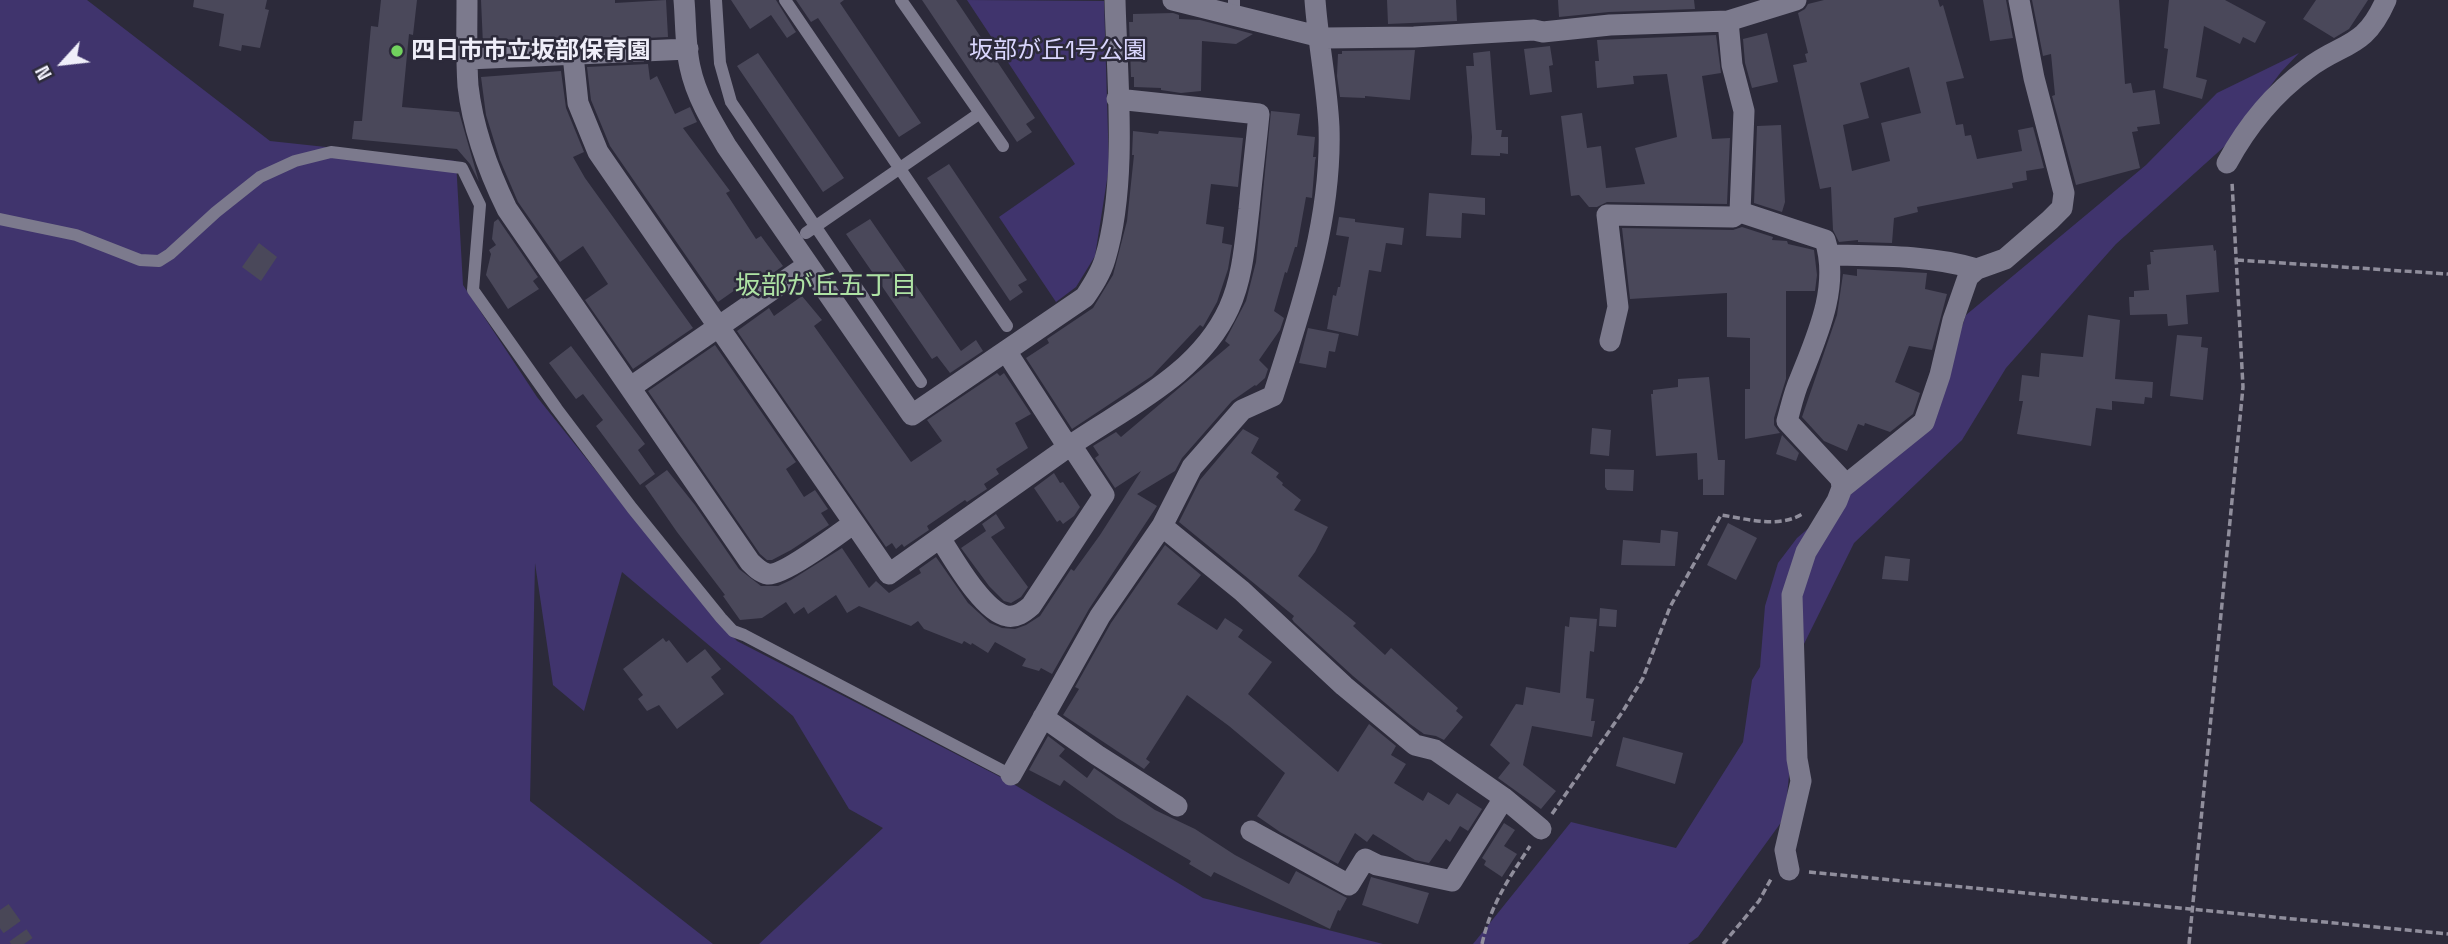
<!DOCTYPE html>
<meta charset="utf-8">
<style>
body{margin:0}
#map{position:relative;width:2448px;height:944px;overflow:hidden;background:#2c2a3a;font-family:"Space Grotesk",sans-serif}
canvas{display:block}
.north{position:absolute;left:28px;top:28px;width:70px;height:70px;-webkit-text-stroke:5px #2c2a3a;paint-order:stroke;rotate:243deg;font-size:19px;font-weight:700;line-height:28px;text-align:center;color:#efeef9}
.north::after{content:'';display:block;margin:auto;width:24px;height:32px;background:#efeef9;clip-path:polygon(50% 0,100% 100%,50% 72%,0 100%)}
</style>
<div id="map">
<canvas width="2448" height="944"></canvas>
<div class="north">N</div>
</div>
<script>
const g = document.querySelector('canvas').getContext('2d');
g.lineJoin = 'round';
function fill(path, color) { g.fillStyle = color; g.fill(path, 'evenodd'); }
function strokePath(path, color, width, dash) { g.strokeStyle = color; g.lineWidth = width; g.lineCap = dash ? 'butt' : 'round'; g.setLineDash(dash || []); g.stroke(path); }
function drawText(font, color, halo, rows, align = 'center') {
  g.font = font + ' "Space Grotesk","Noto Sans JP",sans-serif'; g.lineWidth = 5; g.setLineDash([]); g.textBaseline = 'middle'; g.strokeStyle = halo; g.fillStyle = color; for (const [text, x, y, turn = 0] of rows) {
    g.save(); g.translate(x, y); g.rotate((+turn || 0) * Math.PI / 180); g.textAlign = isNaN(turn) ? turn : align; if (halo) g.strokeText(text, 0, 0); g.fillText(text, 0, 0); g.restore();
  }
}
fill(new Path2D(`
 M0 0H87L270 141 456 161 463 285 537 397 702 603 737 641 1010 782 1203 898 1383 944H759L883 828 849 809 793 716 622 572 584 711 553 685 535 563 530 801 713 944H0Z
 M967 0 1104 1 1109 167 1095 256 1076 287 1056 302 999 217 1075 164Z
 M2299 53 2281 72 2226 145 2116 244 2006 368 1962 440 1854 543 1801 650 1785 817 1698 937 1688 944H1473L1571 822 1676 848 1743 742 1752 680 1760 667 1765 606 1778 563 1797 538 1927 427 1966 315 2146 165 2217 93Z`), '#40346d');
fill(new Path2D(`
 M194 0H267L265 9 269 10 260 48 242 45 241 51 219 46 224 14 193 7Z
 M381 0H417L413 35 409 34 402 107 459 112 479 182 470 164 457 149 352 139 354 121H362L371 26 378 27Z
 M481 0H615V3L666 0 668 37 483 45Z
 M731 0H776L796 32 787 38 771 15 750 29Z
 M796 0H844L840 3 921 123 899 137 818 18 811 22Z
 M922 0H956L1035 118 1026 124 1032 132 1017 142Z
 M1387 0H1456L1457 21 1388 24Z
 M1558 0H1694L1695 9 1609 12 1559 17Z
 M1824 0H1938L1940 7 1943 5 1964 78 1946 82 1956 125 1963 124 1965 136 1971 135 1977 159 2022 151 2018 130 2033 127 2044 168 2026 171 2027 180 2012 183 2013 188 1917 207 1918 212 1894 218 1892 243 1858 242V240L1839 242 1833 230 1831 187 1820 189 1793 65 1807 62 1805 54 1808 53 1798 13 1805 9 1808 4ZM1909 67 1921 113 1881 123 1890 161 1852 171 1843 125 1869 118 1860 83Z
 M1983 0H2006L2013 38 1990 41Z
 M2032 0H2119L2125 84 2131 83 2133 93 2155 90 2160 124 2137 127 2138 131 2132 132 2140 168 2076 185 2052 96 2055 95 2051 54 2043 56Z
 M2169 0H2225L2266 22 2255 43 2243 37 2240 44 2204 26 2196 77 2207 80 2202 99 2163 88 2168 49 2164 48Z
 M2316 0H2368L2349 29 2334 38 2303 19Z
 M1173 13 1179 15V19L1200 20 1253 34 1236 44 1202 41 1201 91 1181 93 1161 90V88L1134 87V77H1131L1129 22H1133V14Z
 M1767 33 1778 82 1752 88 1745 63 1743 39Z
 M1716 35 1721 73 1702 76 1712 139 1730 138 1727 204 1607 202 1597 207H1589L1579 195 1571 196 1561 116 1582 113 1587 148 1601 146 1606 188 1645 184 1635 148 1677 137 1667 74 1633 76 1634 84 1597 88 1595 61H1599L1597 40Z
 M1550 46 1553 65 1549 66 1552 92 1530 95 1524 49Z
 M1415 50 1410 100 1365 96V98L1340 97 1337 76 1338 54H1342V51Z
 M1490 51 1496 130H1502L1501 137H1508V154L1500 153V156L1471 155 1472 137 1466 66H1474L1473 53Z
 M758 53 844 178 823 192 737 66Z
 M648 64 650 80 657 76 675 114 690 107 697 122 683 128 730 191 726 193 756 239 761 236 783 266 749 290 745 283 718 302 610 146 591 100 587 67Z
 M561 71 566 108 584 152 573 157 585 178 693 328 633 369 585 300 608 284 583 246 560 262 518 202 500 160 486 115 481 77Z
 M1271 111 1300 114 1297 135 1315 137 1313 157H1316L1315 161 1312 198 1306 197 1297 247H1295L1287 273 1285 272 1274 311 1284 318 1280 330 1259 360 1268 369 1265 378 1256 386 1255 385 1232 401 1182 458 1175 471 1137 494 1157 506 1089 609 1052 674 1041 668 1039 671 1022 666 1026 659 995 642 988 653 972 643 971 645 964 641 962 644 924 629 918 621 911 626 859 606 847 613 836 595 808 614 804 607 794 614 786 602 762 618 740 620 723 596 725 595 677 532 645 486 667 470 695 505 739 569 761 586H778L791 580 842 548 869 588 876 581 889 593 921 573 919 569 936 557 968 603 990 623 1002 628 1015 629 1026 625 1040 616 1071 569 1074 571 1100 535 1141 471 1115 488 1095 458 1099 455 1093 446 1116 432 1121 437 1230 345 1225 341 1246 301 1256 262Z
 M1781 125 1785 202 1782 212 1754 203 1757 126Z
 M1133 131 1158 134 1159 131 1243 138 1238 187 1211 184 1206 224 1224 227 1222 243 1232 245 1228 269 1217 302 1203 327 1200 325 1152 376 1072 429 1026 358 1049 343 1047 339 1093 308 1113 275 1127 221 1134 155H1132Z
 M949 164 1027 280 1018 285 1023 292 1010 301 927 178Z
 M1429 193 1485 198V215L1462 213 1461 238 1426 236Z
 M1339 217 1355 219V222L1404 228 1402 245 1386 243 1381 272 1369 270 1358 336 1327 329 1333 295 1336 296 1338 287H1340L1349 237 1336 235Z
 M498 219 538 277 533 281 539 289 508 309 486 275 491 254 489 250 496 245 492 239 494 222Z
 M870 219 961 351 976 340 983 351 950 373 937 356 932 359 846 234Z
 M1742 227 1773 237 1772 240 1787 241 1788 244 1814 250 1817 275 1815 291H1786V379L1774 418V425L1780 433 1745 439V389H1750V338L1727 337V293L1630 299 1622 228 1733 230Z
 M259 243 277 257 261 281 242 267Z
 M2213 245 2214 251 2216 250 2219 292 2186 295 2188 324 2168 326 2167 314 2130 315 2129 297H2134V291L2149 290 2147 265 2151 264 2150 252H2154L2153 250Z
 M1857 269 1927 273 1925 289 1947 294 1932 350 1909 346 1895 382 1920 393 1913 414 1890 432 1865 423 1864 426 1858 424 1847 451 1824 441 1802 417 1837 315 1843 274 1857 276Z
 M802 296 822 320 814 326 911 462 942 441 927 420 997 373 1000 376 1004 373 1031 414 1015 423 1028 448 996 469 999 474 984 484 987 489 967 502 965 500 927 526 929 530 904 547 902 544 896 549 892 543 886 547 737 331 769 308 774 316Z
 M2088 315 2120 320 2115 379 2153 382 2152 398 2145 397 2144 404 2112 401V410L2096 408 2091 446 2017 434 2023 401H2019L2022 375 2039 377 2041 353 2083 357Z
 M1308 328 1339 334 1335 352 1329 351 1326 368 1299 363Z
 M2177 335 2202 337 2201 347 2208 348 2203 400 2170 396Z
 M715 345 796 462 786 469 804 497 815 490 828 509 821 513 829 525 791 550 772 560H767L760 554 648 391Z
 M571 346 645 444 638 450 655 474 640 485 596 426 603 420 583 394 576 399 549 363Z
 M1709 377 1718 460H1725L1724 495H1703V479L1698 480 1697 453 1656 456 1651 394H1653V390L1678 387V379Z
 M1592 428 1611 430 1609 456 1590 454Z
 M1243 429 1259 438 1251 453 1279 473 1276 477 1283 483 1282 485 1301 500 1294 510 1328 527 1315 552 1298 576 1356 623 1353 626 1385 655 1391 648 1458 708 1456 711 1463 717 1444 740 1436 736 1424 734 1410 724 1353 676 1294 622 1292 619 1294 616 1179 522 1200 480Z
 M1782 435 1799 453 1796 461 1776 454Z
 M1605 469 1634 470 1633 491 1607 490 1605 487Z
 M1054 473 1060 483 1063 482 1080 507 1074 516 1063 524 1060 520 1057 522 1034 488Z
 M996 514 1005 528 991 537 1028 587 1021 597 1011 603 1004 601 989 586 961 548 986 531 982 524Z
 M1728 523 1757 538 1736 580 1707 565Z
 M1661 530 1678 532 1675 566 1621 565 1623 540 1660 543Z
 M1165 545 1201 575 1177 604 1217 630 1225 618 1243 630 1238 637 1272 662 1248 694 1338 772 1369 724 1396 746 1391 755 1406 764 1394 783 1423 801 1428 792 1449 805 1457 793 1482 809 1468 831 1460 826 1450 842 1446 839 1429 863 1415 860 1373 834 1367 842 1355 833 1338 864 1280 832 1257 816 1285 773 1229 726 1187 695 1146 759 1150 762 1144 769 1063 715 1079 689 1075 687 1111 623Z
 M1885 556 1910 559 1908 581 1882 579Z
 M1600 608 1617 610 1616 627 1599 626Z
 M1570 617 1597 619 1594 652 1590 651 1586 698 1594 699 1591 721H1595L1592 737 1532 726 1523 765 1556 791 1541 809 1498 778 1510 763 1490 745 1516 704 1523 705 1526 687 1560 693 1565 626 1569 627Z
 M663 638 666 642 669 640 687 663 705 649 721 669 711 677 724 694 677 729 659 705 647 711 638 699 643 695 623 669Z
 M1048 736 1065 749 1059 756 1087 778 1094 768 1155 810 1195 829 1235 855 1289 884 1296 871 1347 898 1340 911 1338 910 1330 929 1214 872 1211 877 1189 864 1191 861 1117 818 1064 780 1060 786 1029 770Z
 M1623 737 1683 753 1675 784 1616 766Z
 M1504 823 1515 830 1504 846 1517 854 1502 877 1484 865 1486 861 1482 858Z
 M1371 877 1429 893 1418 924 1362 905Z`), '#4a485a');
strokePath(new Path2D(`
 M0 910 24 944`), '#494757', 21, [21, 10]);
strokePath(new Path2D(`
 M2237 260 2448 274
 M1552 814 1623 711 1643 678 1670 607 1721 515C1748 519 1779 529 1804 513
 M1809 872 2448 934
 M1482 944C1491 904 1508 880 1530 846
 M1723 944 1759 901 1771 879
 M2189 944 2243 387 2232 182`), '#908e9c', 3.5, [7, 3.5]);
strokePath(new Path2D(`
 M716 0 720 63 731 102 921 382
 M785 0 1007 326
 M901 0 1003 146
 M1234 0V15
 M0 219 76 235 140 260 159 261 170 254 216 212 260 177 295 161 331 152 462 168 480 205 473 290 557 409 632 508 721 618 733 631 744 635 1011 775
 M806 233 980 113`), '#7c7a8d', 12);
strokePath(new Path2D(`
 M467 0C467 28 466 58 468 86 473 130 488 170 507 209L750 562C755 567 761 573 768 574 783 576 840 533 854 523L889 574C950 531 1010 488 1071 445 1128 406 1199 374 1229 308 1243 277 1245 242 1249 209 1252 177 1256 145 1259 114L1117 99
 M684 0C686 22 685 45 690 67 696 96 712 122 727 147L912 415 1085 297C1093 285 1101 273 1105 259 1128 182 1117 80 1115 0
 M1173 0 1325 38 1414 37 1534 30 1543 32 1610 25 1728 21 1796 0
 M1728 21 1732 65 1744 111 1740 212 1825 240C1840 287 1817 336 1800 379 1794 392 1791 407 1787 421L1841 479 1842 488 1837 501 1806 552 1792 595 1797 759 1801 781 1785 850 1789 870
 M573 55 578 103 598 152 854 523
 M468 59 688 49
 M2227 163C2247 126 2273 94 2307 69 2344 41 2364 50 2386 0
 M1830 255C1879 256 1929 255 1977 269
 M1610 341 1618 307 1607 215 1733 217 1740 212
 M1006 351 1068 447
 M631 387 808 265
 M1842 488 1924 422 1940 375 1953 320 1968 277 1977 269 2005 259 2050 220 2062 208 2064 193 2034 78 2019 0
 M1162 526 1242 591 1344 686 1415 745 1435 750 1504 798 1541 829
 M940 538C953 558 983 612 1007 616 1016 618 1024 612 1031 606L1104 495 1071 445
 M1043 717 1097 755 1177 806
 M1011 775 1100 616 1162 526 1192 467 1242 410 1273 396C1301 309 1332 220 1329 127 1327 85 1318 42 1315 0
 M1251 831 1349 885 1365 859 1377 865 1452 881 1504 798`), '#7c7a8d', 21);
for (const [x, y, r, color] of [
 [397,51,7,"#71d25e"]
]) { const dot = new Path2D(); dot.arc(x, y, r, 0, 2 * Math.PI); g.fillStyle = color; g.fill(dot); strokePath(dot, '#2c2a3a', 2.5); }
drawText('bold 24px', '#efeef9', '#2c2a3a', [
 ["四日市市立坂部保育園",411,51]
], 'left');
drawText('24px', '#dad6fe', '#2c2a3a', [
 ["坂部が丘1号公園",1058,51]
]);
drawText('26px', '#aee2a4', '#2c2a3a', [
 ["坂部が丘五丁目",826,287]
]);
</script>
